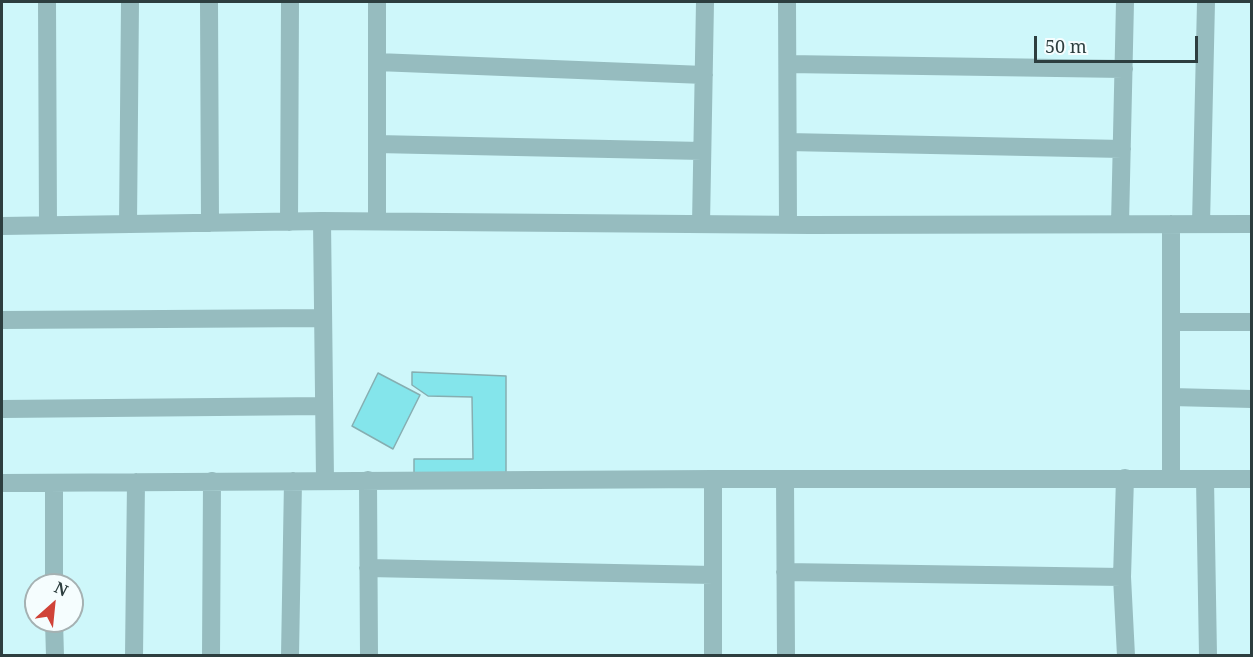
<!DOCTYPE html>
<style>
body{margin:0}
#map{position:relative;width:1253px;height:657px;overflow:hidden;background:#cef7fa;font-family:"Noto Serif",serif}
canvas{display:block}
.frame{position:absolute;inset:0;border:3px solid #2d3e3f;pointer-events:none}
.north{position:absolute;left:24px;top:573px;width:60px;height:60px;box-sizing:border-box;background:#f5fdfe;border:2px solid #a5b1b2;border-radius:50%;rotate:27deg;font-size:16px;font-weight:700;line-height:24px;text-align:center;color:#2d3e3f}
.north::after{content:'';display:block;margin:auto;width:21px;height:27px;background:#d04338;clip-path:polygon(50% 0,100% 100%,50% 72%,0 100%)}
.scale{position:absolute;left:1034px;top:36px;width:164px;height:27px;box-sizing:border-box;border:3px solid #2d3e3f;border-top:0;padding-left:8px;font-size:18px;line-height:21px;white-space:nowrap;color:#2d3e3f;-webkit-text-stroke:4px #f5fdfe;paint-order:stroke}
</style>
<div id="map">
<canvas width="1253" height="657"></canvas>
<div class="frame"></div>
<div class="north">N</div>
<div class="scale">50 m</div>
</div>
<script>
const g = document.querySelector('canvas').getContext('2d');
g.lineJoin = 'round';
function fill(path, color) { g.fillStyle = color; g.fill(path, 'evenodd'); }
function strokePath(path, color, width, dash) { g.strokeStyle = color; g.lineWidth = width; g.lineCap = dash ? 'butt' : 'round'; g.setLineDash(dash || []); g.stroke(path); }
const building = new Path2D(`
 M412 372 506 376V473L414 474V459H473L472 397 428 396 412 385Z
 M378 373 420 395 393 449 352 426Z`);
fill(building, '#84e5eb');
strokePath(building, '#86aeb1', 1.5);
strokePath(new Path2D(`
 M47 2 48 225
 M209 2 210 223
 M377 2V221
 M787 2 788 225
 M377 62 704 75
 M788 64 1124 69
 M788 142 1122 149
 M377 144 702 151
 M322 221 325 480
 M289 222 290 2
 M128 224 130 2
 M701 224 705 2
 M1120 224 1125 2
 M1201 224 1206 2
 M2 226 322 221 810 225 1252 224
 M2 320 323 318
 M1171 322H1252
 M1171 397 1252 399
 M2 409 324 406
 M1125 478 1122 577 1126 656
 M713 479V656
 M785 479 786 656
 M1171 479V224
 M1205 479 1208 656
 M368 480 369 656
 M2 483 713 479H1252
 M54 483V585
 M368 568 713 575
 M785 572 1122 577
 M54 621 55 656
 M134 656 136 482
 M211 656 212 481
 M290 656 293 481`), '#96bcbf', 18);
</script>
